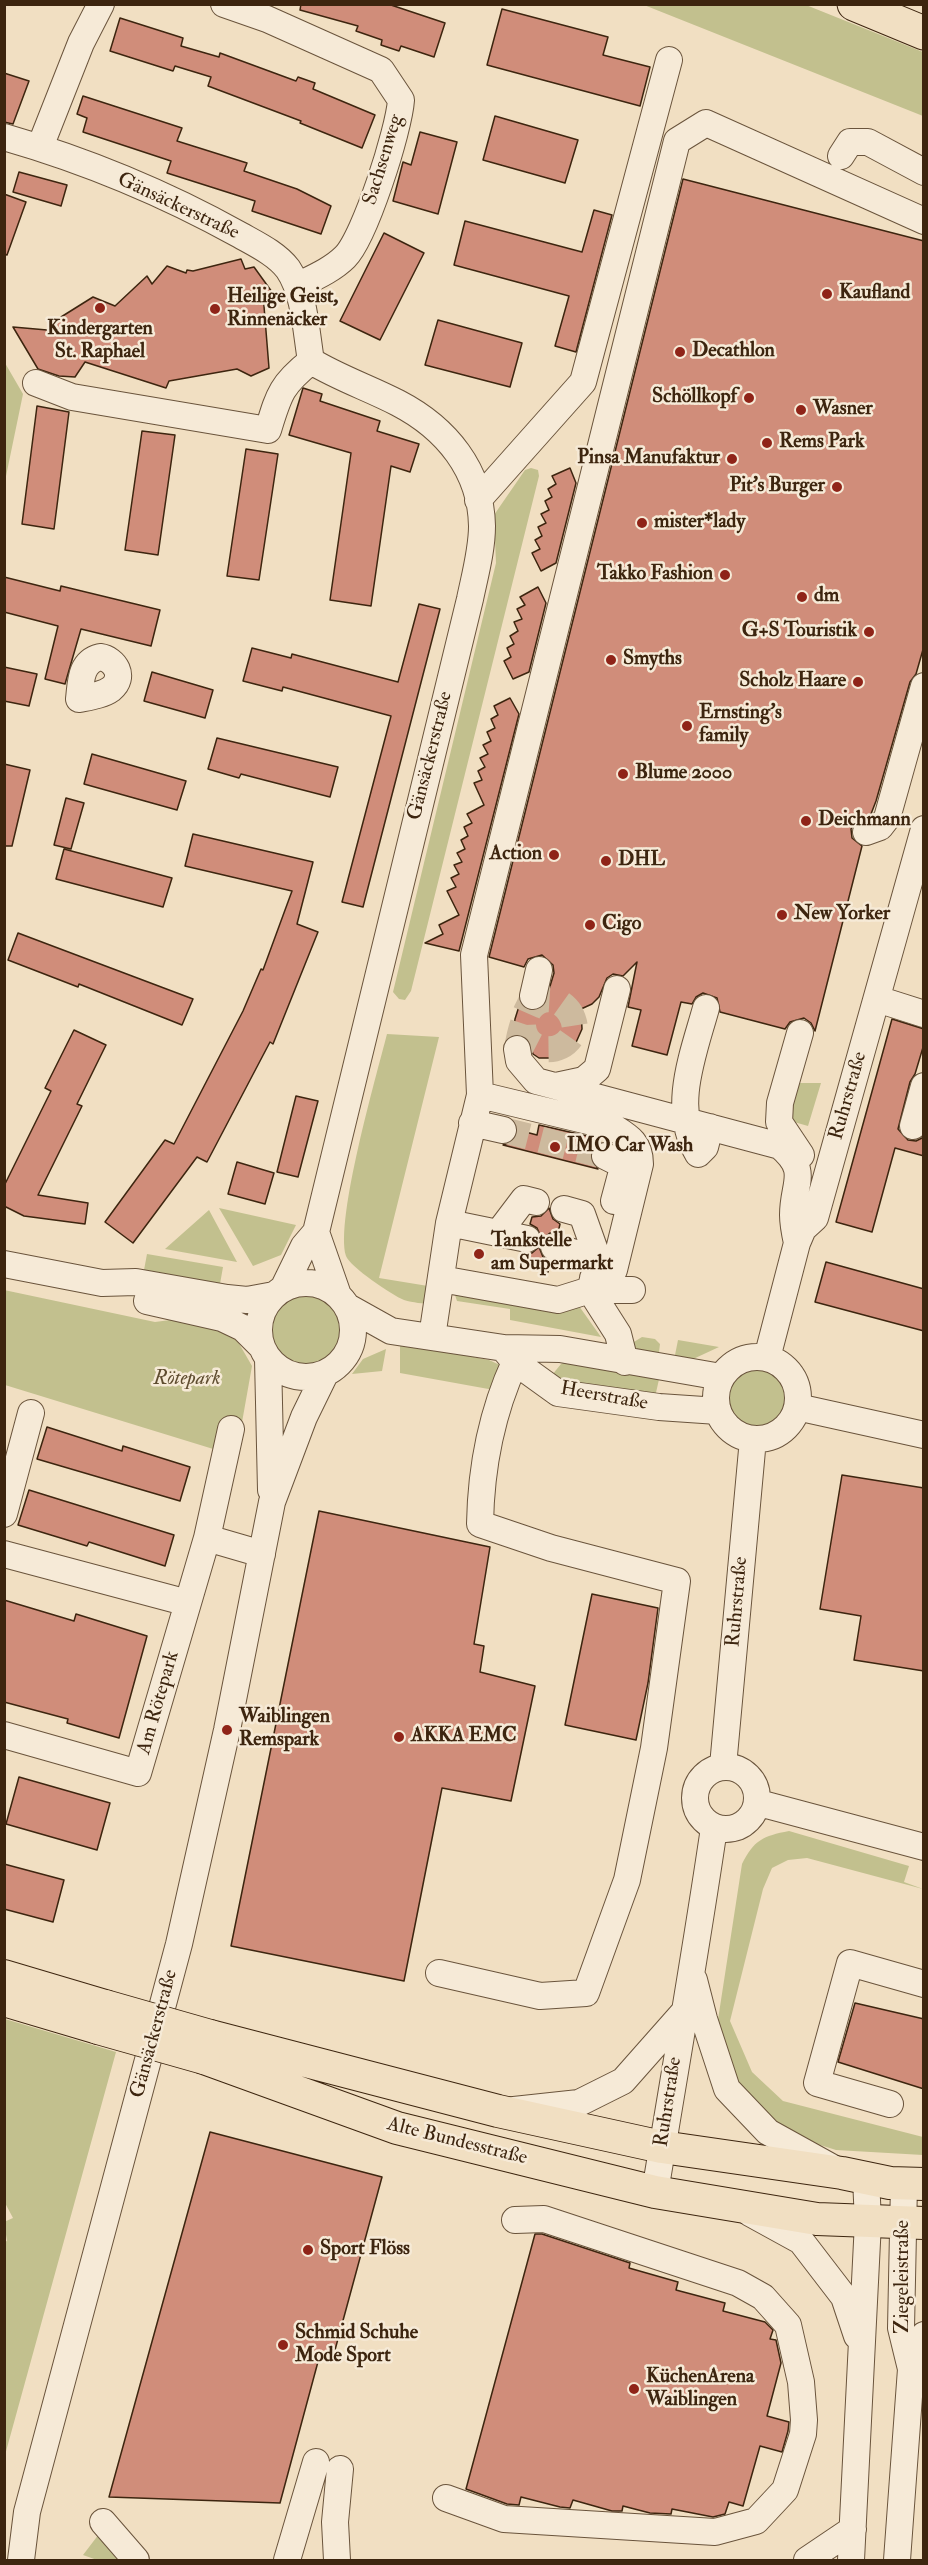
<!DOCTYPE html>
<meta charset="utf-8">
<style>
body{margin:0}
#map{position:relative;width:928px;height:2565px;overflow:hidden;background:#f1dfc2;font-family:"IM FELL Double Pica",serif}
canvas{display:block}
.frame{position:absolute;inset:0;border:6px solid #3d250f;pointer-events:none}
</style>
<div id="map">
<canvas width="928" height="2565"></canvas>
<div class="frame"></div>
</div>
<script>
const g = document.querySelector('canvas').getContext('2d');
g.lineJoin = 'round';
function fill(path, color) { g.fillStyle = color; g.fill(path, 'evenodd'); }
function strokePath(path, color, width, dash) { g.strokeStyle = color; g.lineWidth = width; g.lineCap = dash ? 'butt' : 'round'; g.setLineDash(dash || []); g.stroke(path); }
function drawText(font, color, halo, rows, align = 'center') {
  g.font = font + ' "IM FELL Double Pica",serif'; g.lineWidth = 5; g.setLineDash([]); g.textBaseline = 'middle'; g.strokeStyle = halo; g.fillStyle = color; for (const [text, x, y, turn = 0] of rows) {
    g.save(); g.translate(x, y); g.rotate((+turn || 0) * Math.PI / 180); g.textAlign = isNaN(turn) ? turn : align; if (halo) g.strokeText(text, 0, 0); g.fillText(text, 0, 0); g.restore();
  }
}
fill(new Path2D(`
 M644 5H806L923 52V116Z
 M5 363 23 394 5 481Z
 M531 468 538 470 539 476 411 991 405 1000 399 999 393 992 496 563 494 515 525 470Z
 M387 1034 439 1037 379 1278 428 1286 432 1305C423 1303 413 1303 404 1300 392 1295 350 1267 346 1256 335 1220 376 1077 387 1034Z
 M792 1083H821L808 1126 787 1120Z
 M219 1208 296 1225 281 1255 253 1266Z
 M209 1210 237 1262 165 1249Z
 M147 1254 223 1267 220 1284 144 1270Z
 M453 1289 574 1299 601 1337 510 1320V1309L457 1301Z
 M4 1290 155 1322 178 1319 233 1333 252 1366 236 1456 5 1385Z
 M269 1330a37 37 0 1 1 74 0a37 37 0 1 1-74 0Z
 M642 1337 655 1339 660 1344 658 1360 640 1356 629 1345Z
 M678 1340 719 1347 691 1360H674Z
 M411 1345 489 1360 502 1366 494 1390 400 1373V1346Z
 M386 1349 382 1371 352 1374 363 1359Z
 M577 1357 660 1375 655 1397 563 1383 552 1375 561 1364Z
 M728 1399a29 29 0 1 1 58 0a29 29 0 1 1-58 0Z
 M789 1831 909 1866 904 1882 923 1889 807 1858 788 1860 772 1868 763 1889 730 2021 752 2072 783 2101 923 2137V2155L836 2150 782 2133 726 2071 717 2026 742 1864C754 1840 763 1836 789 1831Z
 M5 2019 116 2052 5 2455 4 2242 7 2241 4 2222 13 2218 4 2201Z
 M99 2534 123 2560H97L83 2555Z`), '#c2c08e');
const building = new Path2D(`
 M301 4H388L445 23 434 57 401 46 399 51 381 45 382 40 356 31 358 26 300 10Z
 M502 9 608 37 603 55 650 67 640 106 487 65Z
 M120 18 183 38 181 46 219 57 220 53 296 81 298 77 315 83 313 89 375 115 362 148 300 123 301 121 208 86 211 77 175 66 173 71 110 51Z
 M4 73 29 81 13 124 4 122Z
 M83 96 182 128 177 141 247 163 244 171 297 189 331 206 321 234 252 211 255 201 167 173 171 161 83 132 87 118 77 114Z
 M495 116 578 140 565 183 483 160Z
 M420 132 457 142 438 214 393 201 403 162 411 165Z
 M19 172 67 185 61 206 13 192Z
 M683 179 924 241V646L916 674 910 682 876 801 871 814 855 822 851 829 852 838 862 846 815 1031 811 1023 804 1018 790 1022 785 1029 720 1012 717 998 703 993 696 997 692 1004 681 1002 667 1055 632 1046 641 1010 628 1007 637 962 623 976 613 974 607 978 599 997 592 1004 581 1009 582 1029 574 1047 558 1058H539L533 1054 528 1039 513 1033 515 1019 520 1003 530 1011 544 1006 554 973 553 965 542 955 528 959 524 967 489 957Z
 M4 194 26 202 7 255 4 254Z
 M594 210 612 215 576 352 555 346 569 296 454 265 465 221 582 252Z
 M384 233 424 253 380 340 340 321Z
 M241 259 245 269 254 267 272 292 263 294 269 368 251 376 237 369 169 381 166 388 85 362 75 377 59 376 38 369 13 327 47 330 61 317 93 297 115 306 147 276 152 284 167 266 186 273 187 270 193 271Z
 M438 320 522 343 510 387 425 365Z
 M303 388 322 394 320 401 380 421 377 431 419 444 410 472 391 466 371 606 330 600 351 453 289 435Z
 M37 406 69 412 54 529 22 524Z
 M142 431 175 435 158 555 125 550Z
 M246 449 278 454 259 580 227 576Z
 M570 468 576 483 556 563 541 571 532 553 540 549 535 540 542 536 538 527 546 523 541 514 549 510 545 501 552 497 548 489 556 484 552 476Z
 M4 577 60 591 61 586 160 610 151 646 81 629 65 684 45 679 58 626 4 612Z
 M538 587 546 603 529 672 513 679 504 661 511 657 507 648 514 644 510 636 518 631 514 622 522 619 517 609 525 605 520 597Z
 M419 604 440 609 363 907 342 902 391 716 283 687 282 691 243 681 252 648 291 658 292 654 398 682Z
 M4 667 37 674 29 706 4 701Z
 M152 672 213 690 205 718 144 701Z
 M510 698 519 714 459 951 425 943 443 934 439 925 459 915 447 891 456 887 451 878 459 874 454 865 462 862 457 853 465 849 461 840 468 836 464 827 472 823 467 814 484 805 474 783 482 780 478 771 485 767 480 758 488 754 483 745 491 741 487 732 495 728 491 719 498 715 494 706Z
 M217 738 338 767 330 797 241 774 239 778 208 769Z
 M92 754 186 781 177 810 84 784Z
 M4 764 30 770 12 846H4Z
 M66 798 84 803 71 849 54 845Z
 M193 834 313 862 297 924 318 932 273 1044 270 1042 207 1162 197 1157 133 1243 105 1222 165 1140 174 1144 243 1011 261 969 263 970 292 891 185 866Z
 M64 849 172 878 163 907 56 879Z
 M18 933 193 999 182 1025 79 984 78 987 8 960Z
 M892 1019 924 1029V1044L915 1074 910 1082 898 1129 908 1140 916 1141 924 1137V1156L895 1148 872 1232 836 1222Z
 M74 1030 106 1045 77 1104 82 1106 38 1195 88 1203 85 1224 24 1216 4 1206V1186L51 1091 45 1088Z
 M296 1096 318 1101 298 1177 277 1172Z
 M539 1125 600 1139 592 1149 590 1156 598 1169 503 1145 514 1141 518 1130 537 1135Z
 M237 1162 274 1173 265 1204 228 1194Z
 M549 1208 553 1219 560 1224 558 1233H550L542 1239 537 1228 530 1224 532 1217 541 1216Z
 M539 1247 543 1257 551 1262 548 1272 520 1265 523 1253H532Z
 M826 1262 924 1289V1331L815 1302Z
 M47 1427 122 1451 123 1446 190 1467 180 1501 37 1459Z
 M842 1475 924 1488V1671L854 1660 861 1616 820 1609Z
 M29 1490 174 1535 165 1566 89 1542 87 1546 18 1525Z
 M319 1511 490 1547 474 1644 484 1646 480 1672 535 1686 511 1801 442 1788 404 1981 231 1946Z
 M592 1594 658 1608 648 1683 636 1740 565 1725Z
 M4 1600 74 1621 76 1614 147 1636 119 1738 67 1723 68 1719 4 1702Z
 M19 1777 110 1803 97 1850 6 1824Z
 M4 1864 64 1880 53 1922 4 1909Z
 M855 2003 924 2019V2089L838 2062Z
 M210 2132 382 2177 332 2361 319 2358 280 2503 109 2497Z
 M535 2234H542L630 2263 629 2268 678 2282 676 2290 725 2303 723 2311 765 2322 773 2330 770 2339 776 2340 781 2363 767 2416 789 2422 788 2431 782 2452 760 2446 743 2506 729 2502 725 2514 713 2517 672 2509 671 2514 650 2513 623 2506 622 2511H612L573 2500 570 2508 560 2507 521 2497 519 2505 507 2504 466 2489Z`);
fill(building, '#d08d7a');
strokePath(building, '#3d250f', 1.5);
strokePath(new Path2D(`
 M517 1049C519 1037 523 1018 530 1009 548 987 574 1006 575 1029 566 1058 525 1055 523 1026 522 1014 530 1007 533 996
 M503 1130 605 1156`), '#cdba9e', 26, [26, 13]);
const minor = new Path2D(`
 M224 4 267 19 381 70 401 100C399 130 365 237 345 257 332 270 313 278 297 286
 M4 137C84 160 168 195 240 235 256 244 277 254 288 269 305 294 306 332 311 361 339 378 369 388 398 403 446 428 481 470 482 526 482 550 475 575 470 599L316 1232 304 1246 284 1287
 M40 147 81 43 101 4
 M841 156 850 142H868L924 172
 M36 383 72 397 268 430C279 394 281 385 311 361
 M478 500 583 382 669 60
 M100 657C115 659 126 677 111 689 103 695 89 697 79 699 81 682 80 662 100 657Z
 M866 832 880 827 887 818 924 686
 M533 996 539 970
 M877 999 924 1014
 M706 1008C693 1055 671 1108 698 1154L705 1147 710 1127
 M800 1033 780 1103 779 1122 801 1155
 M517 1049 519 1061 536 1081 780 1146C810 1172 793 1182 793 1215 793 1224 795 1234 797 1243
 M556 1086 584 1080 597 1069 617 989
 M480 1095 613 1127C629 1137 640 1143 640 1164L614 1270 593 1278
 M472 1123 503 1130
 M913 1126 924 1086
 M605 1156 619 1163 622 1171 614 1201
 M564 1209 582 1214 598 1259
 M449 1223 527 1239
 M316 1232 338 1295
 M499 1232 524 1199 536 1202
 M554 1247 598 1259
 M4 1264 102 1283 136 1282 227 1298 247 1300 274 1295
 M597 1265 590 1290 618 1334 625 1362
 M441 1279 558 1300 590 1290H632
 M259 1330a47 47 0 1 1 94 0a47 47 0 1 1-94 0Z
 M147 1301 222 1318 243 1328 261 1346
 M348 1307 391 1331 504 1348 560 1349 721 1377
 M432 1337 449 1223 480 1095 474 955 677 141 706 123 924 221
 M504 1349 515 1362 558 1393 659 1407 718 1411
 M716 1398a41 41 0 1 1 82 0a41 41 0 1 1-82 0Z
 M767 1358 797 1243 803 1229 815 1218 924 829
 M268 1359 271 1490
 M797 1407 924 1435
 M4 1514 31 1413
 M207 1538 231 1429
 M4 1554 188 1603
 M4 1735 138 1773 207 1538 262 1554
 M723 1766 753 1439
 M695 1798a31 31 0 1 1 62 0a31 31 0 1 1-62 0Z
 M759 1803 924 1847
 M439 1973 540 1996 586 1993 627 1880 654 1748 677 1581 551 1548 480 1524C481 1467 491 1414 515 1362
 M694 1980 704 2019 727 2089 768 2132 833 2168
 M890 2104 817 2083 850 1963 924 1984
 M514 2110 579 2103 623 2081 684 2012
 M904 2184 901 2328 911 2369
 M655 2192C675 2070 696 1950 714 1828
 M750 2213 801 2241 844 2297 857 2336
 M446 2498 504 2519 715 2532 756 2521 785 2490 803 2434 804 2420 801 2382 788 2325 763 2297 738 2283 544 2219 515 2220
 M103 2522 136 2560
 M21 2560 27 2512 179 1944 227 1730 272 1502 304 1417 325 1374
 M287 2560 316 2462
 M337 2560 335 2522 340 2469
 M807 2560 853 2529
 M851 2560 868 2222 866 2178
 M897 2560 911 2369 924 2335`);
const major = new Path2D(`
 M4 1976 105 2006
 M4 2000 98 2028
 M210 2036 498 2111 662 2147 842 2173 890 2183 924 2184
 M204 2058 397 2128 655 2192 817 2219 924 2223`);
const highway = new Path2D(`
 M854 4 924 33`);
strokePath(minor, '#6a543c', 28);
strokePath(major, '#3d250f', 34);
strokePath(highway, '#3d250f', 35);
strokePath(minor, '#f6ead7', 26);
strokePath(major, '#f1dfc2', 32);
strokePath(highway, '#f1dfc2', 33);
const majorBridge = new Path2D(`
 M105 2006 210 2036
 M98 2028 204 2058`);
strokePath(majorBridge, '#3d250f', 34, []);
strokePath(majorBridge, '#f1dfc2', 32);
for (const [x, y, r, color] of [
 [827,294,6,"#8f2418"],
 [100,308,6,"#8f2418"],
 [215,309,6,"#8f2418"],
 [680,352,6,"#8f2418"],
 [749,398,6,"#8f2418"],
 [801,410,6,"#8f2418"],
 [767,443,6,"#8f2418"],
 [732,459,6,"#8f2418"],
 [837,487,6,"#8f2418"],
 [642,523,6,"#8f2418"],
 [725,575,6,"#8f2418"],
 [802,597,6,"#8f2418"],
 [869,632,6,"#8f2418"],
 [611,660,6,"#8f2418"],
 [858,682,6,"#8f2418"],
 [687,726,6,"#8f2418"],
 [623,774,6,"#8f2418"],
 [806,821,6,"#8f2418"],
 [554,855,6,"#8f2418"],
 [606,861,6,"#8f2418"],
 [782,915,6,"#8f2418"],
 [590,925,6,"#8f2418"],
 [555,1147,6,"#8f2418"],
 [479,1254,6,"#8f2418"],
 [227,1730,6,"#8f2418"],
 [399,1737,6,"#8f2418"],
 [308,2250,6,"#8f2418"],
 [283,2345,6,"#8f2418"],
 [634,2389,6,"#8f2418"]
]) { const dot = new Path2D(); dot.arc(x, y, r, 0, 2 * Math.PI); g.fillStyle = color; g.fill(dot); strokePath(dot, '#f6ead7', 2); }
drawText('20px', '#3d250f', '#f6ead7', [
 ["Sachsenweg",384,160,-73],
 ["Gänsäckerstraße",178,207,25],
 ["Gänsäckerstraße",431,756,-76],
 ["Ruhrstraße",849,1096,-74],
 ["Heerstraße",604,1397,10],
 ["Ruhrstraße",738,1602,-85],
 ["Am Rötepark",159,1703,-74],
 ["Gänsäckerstraße",155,2034,-75],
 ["Ruhrstraße",669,2102,-81],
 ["Alte Bundesstraße",457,2142,14],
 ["Ziegeleistraße",904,2277,-90]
]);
drawText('bold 20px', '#3d250f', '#f6ead7', [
 ["Kaufland",839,294],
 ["Heilige Geist,",227,298],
 ["Rinnenäcker",227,321],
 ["Kindergarten",100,330,"center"],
 ["St. Raphael",100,353,"center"],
 ["Decathlon",692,352],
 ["Schöllkopf",737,398,"right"],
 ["Wasner",813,410],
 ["Rems Park",779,443],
 ["Pinsa Manufaktur",720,459,"right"],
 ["Pit's Burger",825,487,"right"],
 ["mister*lady",654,523],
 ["Takko Fashion",713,575,"right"],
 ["dm",814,597],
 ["G+S Touristik",857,632,"right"],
 ["Smyths",623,660],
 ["Scholz Haare",846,682,"right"],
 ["Ernsting's",699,714],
 ["family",699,737],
 ["Blume 2000",635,774],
 ["Deichmann",818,821],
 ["Action",542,855,"right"],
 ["DHL",618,861],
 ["New Yorker",794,915],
 ["Cigo",602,925],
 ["IMO Car Wash",567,1147],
 ["Tankstelle",491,1242],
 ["am Supermarkt",491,1265],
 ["Waiblingen",239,1718],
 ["Remspark",239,1741],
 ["AKKA EMC",411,1737],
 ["Sport Flöss",320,2250],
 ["Schmid Schuhe",295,2334],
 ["Mode Sport",295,2357],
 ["KüchenArena",646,2378],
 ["Waiblingen",646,2401]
], 'left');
drawText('italic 20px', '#5e4c2f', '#f6ead7', [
 ["Rötepark",187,1380]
]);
</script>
